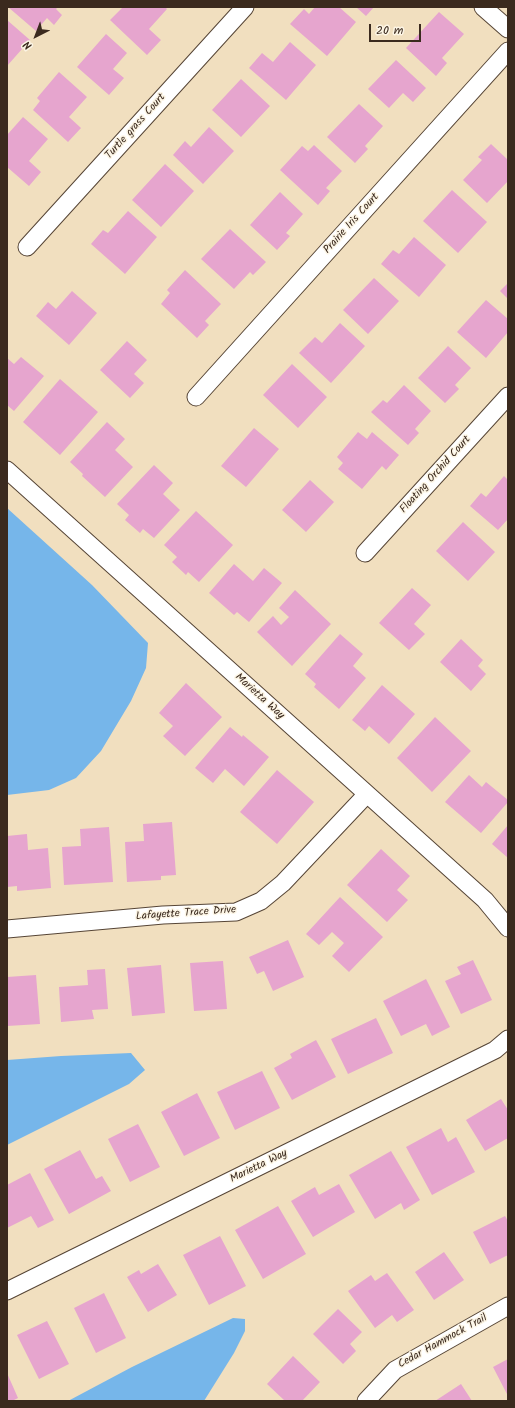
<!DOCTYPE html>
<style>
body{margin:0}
#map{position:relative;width:515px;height:1408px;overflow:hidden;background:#f1dfbf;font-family:Kalam,sans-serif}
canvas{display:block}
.frame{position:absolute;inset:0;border:8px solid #3b2a1e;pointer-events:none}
.north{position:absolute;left:16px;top:16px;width:40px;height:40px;-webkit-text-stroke:3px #fcf5e5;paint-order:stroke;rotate:222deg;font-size:11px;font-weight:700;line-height:16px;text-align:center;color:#3b2a1e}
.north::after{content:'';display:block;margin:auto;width:14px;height:18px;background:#3b2a1e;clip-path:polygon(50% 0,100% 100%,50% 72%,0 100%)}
.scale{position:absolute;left:369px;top:24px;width:52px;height:18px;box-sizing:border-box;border:2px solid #3b2a1e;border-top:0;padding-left:5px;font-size:12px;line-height:14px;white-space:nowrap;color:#3b2a1e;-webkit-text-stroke:3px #fcf5e5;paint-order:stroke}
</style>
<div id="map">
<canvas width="515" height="1408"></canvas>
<div class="frame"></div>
<div class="north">N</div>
<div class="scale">20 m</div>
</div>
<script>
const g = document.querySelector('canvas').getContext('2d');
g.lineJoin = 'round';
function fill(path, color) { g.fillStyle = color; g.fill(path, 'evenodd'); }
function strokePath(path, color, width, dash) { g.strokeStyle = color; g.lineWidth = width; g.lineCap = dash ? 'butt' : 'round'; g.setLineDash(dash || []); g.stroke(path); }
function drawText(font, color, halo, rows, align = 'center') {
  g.font = font + ' Kalam,sans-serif'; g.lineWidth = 3; g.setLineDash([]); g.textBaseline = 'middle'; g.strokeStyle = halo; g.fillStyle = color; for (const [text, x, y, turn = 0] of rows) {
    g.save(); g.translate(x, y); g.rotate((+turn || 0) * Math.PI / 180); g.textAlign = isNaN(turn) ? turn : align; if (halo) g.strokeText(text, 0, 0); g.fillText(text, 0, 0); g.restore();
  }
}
fill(new Path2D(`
 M7 508 92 585 148 643 146 668 131 701 101 751 76 778 49 790 7 795Z
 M131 1053 145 1070 129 1084 7 1145V1060L61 1056Z
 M233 1318 245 1319V1331L234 1353 204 1401H68L132 1367Z`), '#76b6ea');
fill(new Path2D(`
 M8 7H58L56 9 62 15 54 25 47 18 36 31Z
 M123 7H165L167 9 149 29 161 40 147 55 110 20Z
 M315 7H339L356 22 327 56 290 24 304 9 309 14Z
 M356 7H374L366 16Z
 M439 12 464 34 442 58 447 63 436 76 406 48Z
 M7 20 30 40 7 66Z
 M106 34 127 53 113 69 124 78 109 95 77 67Z
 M290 42 316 65 286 100 249 68 262 53 273 62Z
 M396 60 426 88 413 102 403 93 389 108 368 89Z
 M59 72 87 97 69 117 81 128 68 142 33 110 40 101 37 98Z
 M241 79 270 106 241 137 212 110Z
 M359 104 383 126 365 146 368 149 355 163 327 137Z
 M23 117 48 139 29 161 41 172 29 186 7 167V135Z
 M209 127 234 151 203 184 173 155 185 141 191 147Z
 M491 144 508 160V181L487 203 463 180 482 160 478 157Z
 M314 145 342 171 326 188 330 191 318 205 280 170 302 146 308 151Z
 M165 164 194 191 161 227 132 200Z
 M452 190 487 222 458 253 423 221Z
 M280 192 303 214 286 233 290 236 277 250 250 225Z
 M128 211 157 237 125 274 91 244 103 230 108 233Z
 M230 229 266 262 253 275 250 272 234 289 201 259Z
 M414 237 446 265 419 297 381 264 393 250 399 254Z
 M185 270 221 304 205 321 209 325 197 338 161 304 170 293 167 290Z
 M374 278 399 301 368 334 343 310Z
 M508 283V299L500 291Z
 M72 291 97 313 69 345 36 316 48 302 56 309Z
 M486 300 508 319V332L486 358 457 332Z
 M340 323 365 346 331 383 299 353 315 337 322 343Z
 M127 341 147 360 134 374 144 383 130 398 100 370Z
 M448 346 471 368 455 385 459 389 445 403 418 378Z
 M21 357 44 376 14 411 7 405V358L14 364Z
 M292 364 327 397 298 428 263 395Z
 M60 379 98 412 60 455 23 422Z
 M404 385 431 411 415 429 419 433 408 445 371 412 383 400 387 403Z
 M107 422 125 439 115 450 133 467 105 497 82 476 83 474 70 462Z
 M254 428 279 449 246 487 221 466Z
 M358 432 367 439 372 432 399 455 386 470 382 466 362 489 338 469 343 463 337 457Z
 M154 465 173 483 163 494 180 510 154 538 143 529 140 533 125 520 129 515 117 504Z
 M504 476 508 480V519L498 530 470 506 481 493 486 497Z
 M310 480 334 502 306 532 282 510Z
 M196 511 233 545 199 582 188 572 186 575 172 562 177 557 164 545Z
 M463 522 495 552 468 581 436 551Z
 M234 564 253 581 264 568 282 583 249 622 237 612 234 615 209 593Z
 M412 588 431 605 414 624 425 634 409 650 379 623Z
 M295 590 331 624 292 666 257 632 273 616 281 625 289 617 279 608Z
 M340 634 363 654 353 666 366 678 339 709 314 687 316 684 305 674Z
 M461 639 483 660 478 666 486 674 471 691 440 662Z
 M186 683 222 717 185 756 163 736 173 726 159 713Z
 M382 685 415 714 389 744 369 726 365 731 352 720Z
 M435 717 471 751 432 792 397 758Z
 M230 727 242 737 243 735 269 757 244 786 225 769 213 783 195 768Z
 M277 770 314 802 277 844 240 812Z
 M469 775 482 787 486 782 508 800V802L481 833 445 802Z
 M172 822 176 875 161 876V880L127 882 125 842 144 841 143 824Z
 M508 825V858L492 844Z
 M109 827 113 882 64 885 62 847 81 846 80 829Z
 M27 834 28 850 48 848 51 888 17 891V886L7 887V836Z
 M381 849 410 876 397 890 408 900 387 922 347 885Z
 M340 897 383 937 349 972 332 956 344 943 332 932 319 945 306 934Z
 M288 940 304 977 273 991 264 971 257 974 249 957Z
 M473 960 492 1000 461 1014 445 981 461 974 457 967Z
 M223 961 227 1009 194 1011 190 963Z
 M161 965 165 1013 132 1016 127 968Z
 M105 969 108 1009 92 1010 94 1019 61 1022 59 987 88 985 87 970Z
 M36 975 40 1024 7 1026V977Z
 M426 979 450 1027 432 1036 426 1024 401 1036 383 1001Z
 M376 1018 393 1053 348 1074 331 1039Z
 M316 1040 336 1077 292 1100 274 1068 292 1058 290 1054Z
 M262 1071 280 1108 235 1130 217 1092Z
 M197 1093 220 1138 184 1156 161 1112Z
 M501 1099 508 1110V1138L485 1151 466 1120Z
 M138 1124 160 1167 130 1182 108 1139Z
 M441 1128 448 1142 456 1137 475 1172 432 1195 406 1147Z
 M80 1150 96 1179 102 1176 111 1191 69 1214 44 1169Z
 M391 1151 420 1200 404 1210 401 1203 375 1219 349 1175Z
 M30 1173 54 1220 38 1228 31 1216 7 1228V1185Z
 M339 1184 355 1212 313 1237 291 1201 315 1187 319 1195Z
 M278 1206 306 1254 263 1279 235 1230Z
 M505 1216 508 1221V1255L490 1264 473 1232Z
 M220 1236 246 1286 209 1305 183 1255Z
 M444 1252 464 1280 434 1300 415 1272Z
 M158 1264 177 1295 148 1312 127 1277 139 1270 141 1274Z
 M387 1273 414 1310 397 1322 392 1315 375 1328 348 1291 371 1275 375 1281Z
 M104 1293 126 1338 96 1353 74 1308Z
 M338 1309 362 1332 350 1344 356 1351 343 1364 313 1334Z
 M47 1321 69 1364 39 1379 17 1335Z
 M293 1356 320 1382 302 1401H285L267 1384Z
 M508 1359V1396L493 1367Z
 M7 1373 18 1398 12 1401H7Z
 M461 1384 472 1401H435Z`), '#e6a5ce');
const minor = new Path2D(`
 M483 7 508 29
 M27 247 245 7
 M196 397 508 51
 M7 470 485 900 508 928
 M365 553 508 396
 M7 929 163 915 236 912 261 901 283 883 367 794
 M7 1291 495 1050 508 1039
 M366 1401 395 1370 508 1306`);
strokePath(minor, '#564536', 19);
strokePath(minor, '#fff', 17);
drawText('11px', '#3b2a1e', '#fcf5e5', [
 ["Turtle grass Court",136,127,-48],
 ["Prairie Iris Court",352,224,-48],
 ["Floating Orchid Court",436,475,-48],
 ["Marietta Way",259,697,42],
 ["Lafayette Trace Drive",186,914,-4],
 ["Marietta Way",259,1167,-26],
 ["Cedar Hammock Trail",443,1342,-29]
]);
</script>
